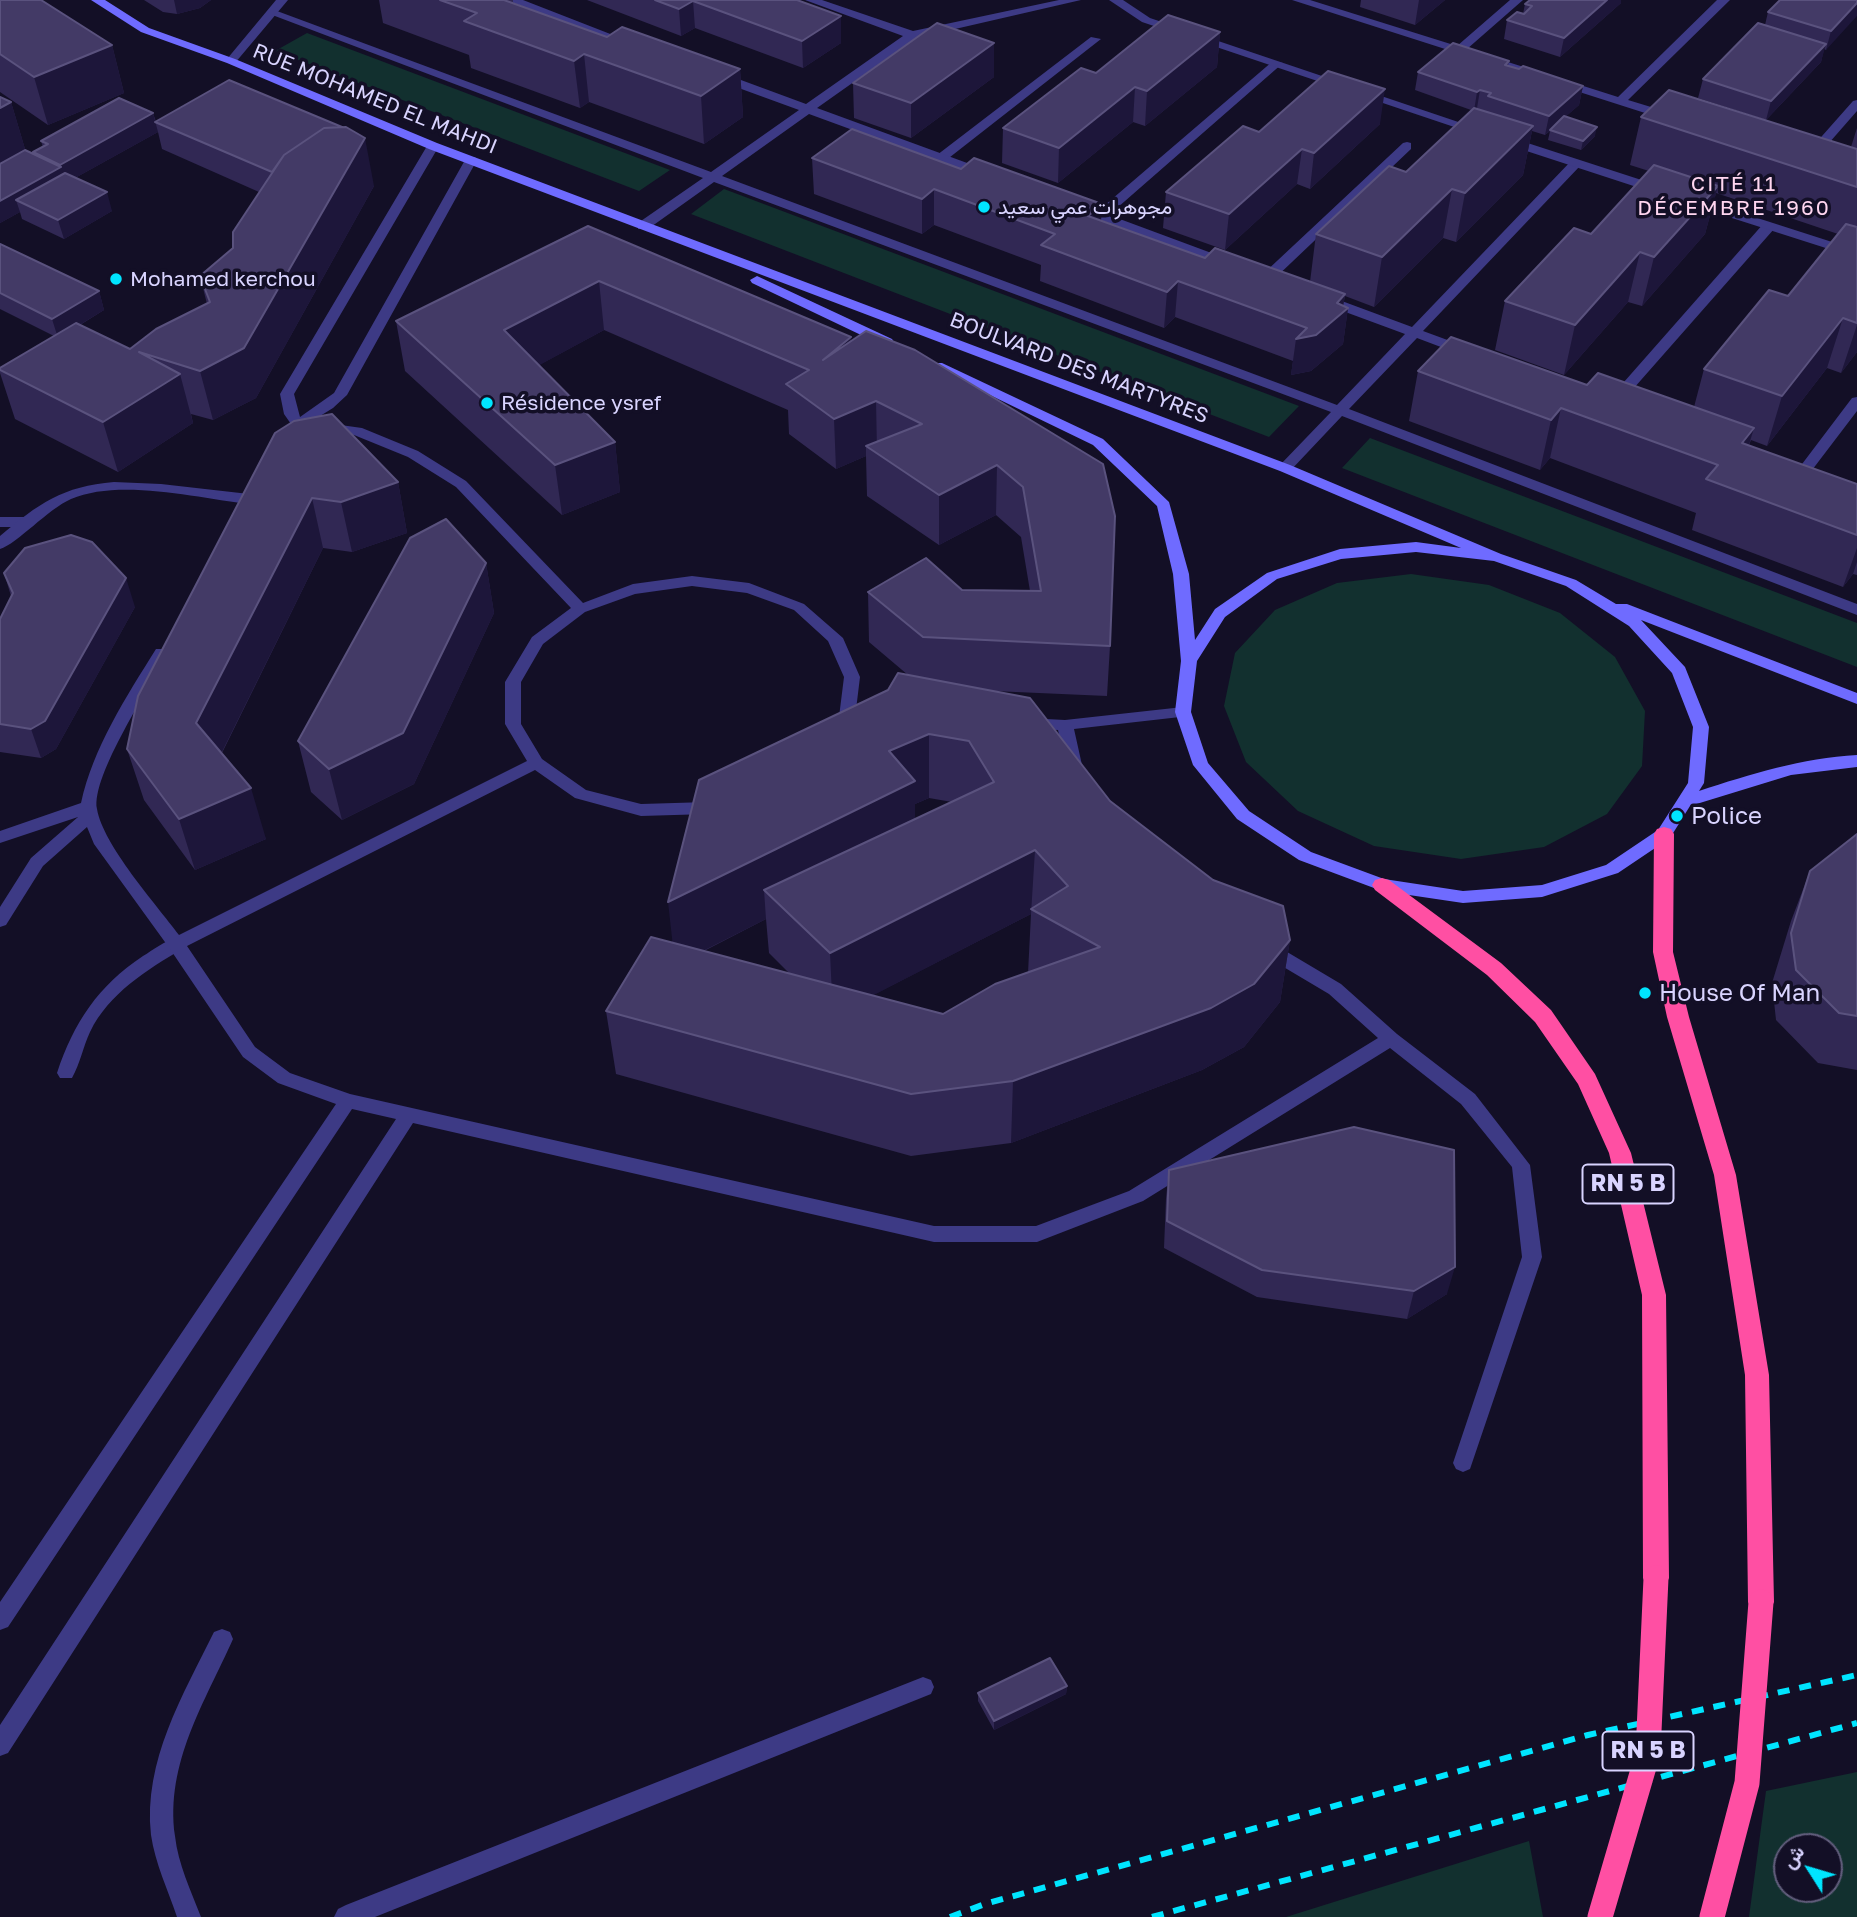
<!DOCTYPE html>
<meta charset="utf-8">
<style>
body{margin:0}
#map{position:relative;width:1857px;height:1917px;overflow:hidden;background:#130f26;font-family:"Golos Text",Vazirmatn,sans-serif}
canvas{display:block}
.north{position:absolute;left:1773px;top:1833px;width:70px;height:70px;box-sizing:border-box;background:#130f26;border:2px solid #625e7d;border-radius:50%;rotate:307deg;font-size:19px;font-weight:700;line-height:28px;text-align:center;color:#d9d4ff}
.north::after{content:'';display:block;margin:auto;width:24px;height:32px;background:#00e5ff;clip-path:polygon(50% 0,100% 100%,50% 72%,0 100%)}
</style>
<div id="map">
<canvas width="1857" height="1917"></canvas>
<div class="north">ش</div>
</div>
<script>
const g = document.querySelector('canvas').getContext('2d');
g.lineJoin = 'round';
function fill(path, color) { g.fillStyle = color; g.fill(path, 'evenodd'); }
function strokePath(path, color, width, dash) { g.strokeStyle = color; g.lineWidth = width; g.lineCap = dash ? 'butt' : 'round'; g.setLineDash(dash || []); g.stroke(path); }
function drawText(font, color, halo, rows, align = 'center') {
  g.font = font + ' "Golos Text",Vazirmatn,sans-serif'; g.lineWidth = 7; g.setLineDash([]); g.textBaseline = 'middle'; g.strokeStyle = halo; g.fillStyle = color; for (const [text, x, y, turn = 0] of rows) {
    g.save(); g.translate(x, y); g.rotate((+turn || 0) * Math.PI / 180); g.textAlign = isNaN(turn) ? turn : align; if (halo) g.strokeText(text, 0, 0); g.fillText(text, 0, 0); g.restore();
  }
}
fill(new Path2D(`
 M307 33 670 170 639 191 275 51Z
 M724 189 1299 406 1269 437 691 214Z
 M1370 438 1857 623V667L1342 468Z
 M1411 574 1489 585 1560 613 1615 657 1645 711 1642 766 1607 814 1544 847 1461 859 1374 846 1298 811 1246 762 1224 706 1235 653 1275 610 1337 583Z
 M1857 1772V1917H1749L1766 1791ZM1787 1847H1829V1889H1787Z
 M1529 1841 1543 1917H1286Z`), '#12302f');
fill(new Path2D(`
 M1091 37 1101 39 945 161H937V155Z
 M1407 142 1411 143V149L1272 281H1262V275L1403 143Z
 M0 517H26L33 522 26 527H0Z
 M176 938 182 939 185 944 182 949C147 970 109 993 90 1032 83 1047 80 1064 72 1078H60L57 1073C74 1022 98 986 143 956 153 950 164 941 176 938Z
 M222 1629 230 1632 233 1639C205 1702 165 1763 175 1836 178 1864 191 1891 201 1917H177C168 1890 155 1863 151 1835 143 1761 183 1695 214 1632Z`), '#3d3a85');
fill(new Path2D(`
 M506 0H523L636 44 626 46Z
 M805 0H822L913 31 1059 0H1081L916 38 817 108 989 171V177H981L809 114 722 176 1337 405 1405 334 1321 303V297H1331L1412 327 1572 160H1580V166L1423 331 1472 349V355H1462L1417 338 1349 409 1857 604V615L1342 416 1290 471H1280L1278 468 1280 465 1331 412 714 182 648 229H638V223L703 178 267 13 277 11 711 172 799 110 714 79V73H722L806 104 903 36Z
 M1292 0H1310L1457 46 1510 0H1523L1467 49 1618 97 1717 0H1730L1628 100 1674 114 1676 117 1670 121Z
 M1273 61 1283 63 1109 215 1233 261V267H1223L1076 212 1074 209 1080 205 1098 211Z
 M1857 100V111L1815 159H1807V153L1853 101Z
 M433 142 439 146 294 394 300 417 334 393 465 160 467 157H475L477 160 347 395 333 408 312 421 362 428 418 451 466 481 583 603 633 584 692 576 749 583 804 604 843 638 860 677 855 718 824 763 776 794 708 814 641 816 575 798 535 770 187 946 255 1047 290 1073 350 1094 934 1226H1036L1129 1191 1378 1038 1329 994 1260 953 1257 948 1260 943H1272L1341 984 1397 1034 1475 1094 1530 1165 1542 1257 1470 1469 1463 1472 1456 1469 1453 1463 1522 1257 1512 1167 1461 1104 1390 1048 1143 1201 1037 1242H934L413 1123 8 1753 0 1756V1725L396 1119 352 1109 8 1627 0 1630V1602L336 1104 278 1083 243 1057 170 949 94 844 87 827 43 866 6 925 0 927V907L31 858 78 817 0 843V831L81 803C93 748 126 697 156 649H166L169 653C151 685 91 776 97 809 103 845 156 904 179 935L527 761 505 724V682L532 637 571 608 456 487 408 457 354 435 303 428 296 436H286L284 433 291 424 284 414 280 394 427 146ZM692 586 747 593 794 610 828 641 844 677 839 717 812 755 764 786 708 802 641 804 586 790 542 759 521 724V682L543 644 585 612 635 594Z
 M1769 222 1775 226 1774 229 1619 405H1609V399L1764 223Z
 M1857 397V411L1806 478H1796L1794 475 1796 472 1852 398Z
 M114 482 161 484 249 494 256 499 249 504C198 498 119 478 71 499 48 509 17 544 0 549V536C38 504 63 486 114 482Z
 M1183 707 1191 712 1189 716 1074 729 1084 774 1076 780 1068 774 1058 730 1027 728 1019 723 1027 718 1065 720Z
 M923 1677 931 1680 934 1687 931 1694 375 1917H334L338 1909 346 1905Z`), '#3d3a85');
fill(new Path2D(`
 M276 0H288L235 63H227V59Z
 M1109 0H1123L1150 18 1485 131 1475 134 1142 22Z
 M1506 136 1663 187 1665 190 1659 194 1655 193 1502 143V137Z
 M1689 196 1857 250V258L1685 203 1683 200Z`), '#3d3a85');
fill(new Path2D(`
 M91 0H105L149 28 235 59 437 143 1290 465 1501 554 1576 580 1616 604H1627L1857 693V704L1641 620 1685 667 1709 727 1704 783 1699 791C1751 774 1802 758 1857 755V767L1791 775 1690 806 1670 838 1618 873 1542 897 1463 903 1382 891 1299 860 1237 819 1193 765 1175 712 1181 661 1173 574 1157 506 1093 445 930 366 932 363H942L1103 439 1169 502 1189 574 1195 640 1215 609 1267 573 1340 549 1416 542 1461 548 1280 471 429 149 227 63 141 32ZM1416 552 1494 561 1566 586 1629 626 1672 673 1693 727 1688 783 1658 830 1606 865 1542 885 1463 891 1384 879 1311 852 1249 811 1208 763 1191 712 1197 661 1225 617 1277 579 1341 559Z
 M757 276 892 339 894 342 892 345H882L752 283 750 280Z`), '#6f6bff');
fill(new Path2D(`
 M1664 827 1671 829 1674 834 1673 952 1689 1017 1736 1175 1769 1375 1774 1602 1770 1610 1761 1614 1752 1610 1748 1602 1745 1375 1714 1175 1667 1017 1653 952 1654 834 1657 829Z
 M1382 878 1389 880 1501 963 1551 1010 1595 1074 1631 1153 1666 1295 1669 1578 1665 1586 1656 1590 1647 1586 1643 1578 1642 1295 1609 1153 1578 1084 1535 1022 1487 975 1375 890 1372 885 1375 880Z`), '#ff4fa3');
strokePath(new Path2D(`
 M950 1917 985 1904 1588 1735 1857 1675
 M1152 1917 1857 1723`), '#00e5ff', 6, [12, 10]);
strokePath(new Path2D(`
 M1600 1917 1648 1753 1656 1578
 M1712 1917 1747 1783 1761 1602`), '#ff4fa3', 25);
fill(new Path2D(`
 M0 0 112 45 124 93 48 125 0 92Z
 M144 0H211L200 8 177 14 163 12Z
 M379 0H513V3L607 37 740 69 743 117 704 144 589 102 580 108 471 68 469 55 383 23Z
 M587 0H797L841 43 803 68 695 28 681 36Z
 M1361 0H1445L1415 25 1360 7Z
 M1530 0H1621V3L1560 57 1504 39 1507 20 1523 14 1525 4Z
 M1857 0 1826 50 1824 49 1821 62 1766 120 1698 98 1703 79 1765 25 1768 12Z
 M1220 32 1217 67 1145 126 1133 122 1058 183 1002 163 1003 128 1096 73Z
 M994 43V77L911 138 854 118 853 83Z
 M1509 61 1508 66 1519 69 1583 86 1579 105 1565 117 1595 136 1581 150 1548 140 1550 131 1545 135 1532 131 1523 175 1456 242 1443 238 1374 307 1345 296 1343 306 1348 308 1343 344 1311 371 1291 375 1293 361 1175 317 1164 328 1040 281 1041 265 934 225 922 234 814 194 812 158 1101 220 1205 258 1310 282 1316 234 1406 172 1471 110 1415 90 1418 72Z
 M0 97 11 102 25 149 18 154H33V152L43 147 41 141 153 113 156 122 374 186 256 398 213 420 191 414 193 423 118 472 15 419 0 373V368L54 336 0 309V244L99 291 104 310 80 325 130 349 207 304 200 276 233 248 259 192 162 149 158 132 75 178 112 211 64 239 22 219 20 212 0 223Z
 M1641 117 1857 149V352L1841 373 1827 368 1767 446 1751 440 1749 445 1857 484V575L1853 574 1843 587 1692 530 1696 513 1550 458 1540 470 1409 421 1418 371 1587 385 1694 407 1704 369 1788 296 1838 234 1716 193 1705 234 1642 306 1628 302 1564 375 1495 350 1505 301 1591 234 1649 171 1630 165Z
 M1380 124 1310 189 1297 184 1225 250 1163 228 1166 192 1259 132Z
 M1857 128V149L1851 147Z
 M588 226 851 337V341L1103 464 1110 646 1107 696 993 691 1110 801 1290 940 1280 1002 1244 1047 1202 1070 1011 1143 911 1156 616 1074 606 1011 672 942 888 690 908 675 869 642 868 592 1030 591 1021 537 996 515 939 545 867 496 866 456 836 469 789 434 788 410 604 330 539 365 615 442 620 492 562 515 405 371 396 321ZM929 798 952 802 915 819V804ZM1031 914 1028 973 943 1014 873 995ZM766 919 769 953 789 973 704 951Z
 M275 433 398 482 407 533 352 552 323 548 222 753 266 839 195 870 144 800 127 749Z
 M486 563 494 613 414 784 342 820 311 792 298 741Z
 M4 573 135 607 56 749 41 758 0 752V619L11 596Z
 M1857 834V1070L1818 1063 1776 1020 1772 983 1791 921 1810 871Z
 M1169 1170 1447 1294 1407 1319 1257 1297 1164 1248 1166 1198Z
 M1067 1686 1066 1694 994 1730 978 1701V1693Z`), '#312854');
fill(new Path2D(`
 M174 0H211L200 8 177 14Z
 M1419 0H1445L1415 25Z
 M1607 0H1621V3L1560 57 1564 38Z
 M693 1 695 28 681 36 679 9Z
 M1857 3V16L1826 50 1831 31Z
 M841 16V43L803 68 802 41Z
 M1220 32 1217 67 1145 126 1147 91Z
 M994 43V77L911 138V103Z
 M1826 44 1821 62 1766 120 1771 101Z
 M112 45 124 93 48 125 34 77Z
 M584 54 589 102 580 108 574 61Z
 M740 69 743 117 704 144 701 96Z
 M1583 86 1579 105 1545 135 1549 116Z
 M1135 87 1133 122 1058 183 1059 148Z
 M1385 89 1380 124 1310 189 1314 153Z
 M1480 90 1477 108 1474 111 1477 92Z
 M11 102 25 149 0 165V108Z
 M153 113 158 132 66 183 16 200 20 212 0 223V201L61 167 60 165Z
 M1533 126 1523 175 1456 242 1465 193Z
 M1597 127 1595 136 1581 150 1583 141Z
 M365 138 374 186 256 398 213 420 200 371Z
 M1302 149 1297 184 1225 250 1229 214Z
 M1718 186 1705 234 1642 306 1654 257Z
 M934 189V225L922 234V199Z
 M1452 189 1443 238 1374 307 1382 257Z
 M107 192 112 211 64 239 58 220Z
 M1102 204 1100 240 1088 216Z
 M1640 252 1628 302 1564 375 1575 325Z
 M599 281 604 330 512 380 504 330Z
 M1178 281 1175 317 1164 328 1167 292Z
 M99 291 104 310 58 338 52 319Z
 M1345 294 1342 313 1348 308 1343 344 1311 371 1291 375 1296 339 1337 303Z
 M1843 318 1827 368 1767 446 1782 396Z
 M1857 325V352L1841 373Z
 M851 337 852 387 823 360Z
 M180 374 193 423 118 472 103 422Z
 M876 401 877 451 866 446V456L836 469 834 419Z
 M1561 408 1550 458 1540 470 1551 420Z
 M1754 428 1739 478 1742 443Z
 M615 442 620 492 562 515 555 465Z
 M997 465 996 515 939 545V495Z
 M398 482 407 533 352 552 341 502Z
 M312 498 323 548 211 774 196 723Z
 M1857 548V562L1853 574 1843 587Z
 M486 563 494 613 414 784 342 820 329 769Z
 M126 578 135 607 56 749 41 758 31 729Z
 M929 734V798L915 804V844L764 890 766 919 675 965 668 902 889 751Z
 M251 788 266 839 195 870 179 819Z
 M1035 850 1031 914 833 1016 830 953Z
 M1290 940 1280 1002 1244 1047 1202 1070 1011 1143 1013 1081Z
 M1455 1267 1447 1294 1407 1319 1414 1291Z
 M1067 1686 1066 1694 994 1730V1721Z`), '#1d163a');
const building = new Path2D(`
 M0 0H41L112 45 34 77 0 54Z
 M440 0H504L607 37 622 27 740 69 701 96 584 54 574 61 464 21 477 13Z
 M655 0H797L841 16 802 41 693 1 679 9Z
 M1530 0H1607L1564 38 1507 20 1517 12 1524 14 1532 6 1525 4Z
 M1780 0H1857V3L1831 31 1768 12Z
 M1168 15 1220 32 1147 91 1135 87 1059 148 1003 128 1081 68 1096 73Z
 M937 23 994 43 911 103 853 83Z
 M1758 23 1826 44 1771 101 1703 79Z
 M1453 43 1509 61 1505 65 1519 69 1523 66 1583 86 1549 116 1488 96 1491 93 1480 90 1477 92 1418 72Z
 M1328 71 1385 89 1314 153 1302 149 1229 214 1166 192 1243 126 1259 132Z
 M229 80 342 127 324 128 284 155 272 172 155 122Z
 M1669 90 1857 149V187L1641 117Z
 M0 97 11 102 0 108Z
 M119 98 153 113 60 165 33 152 48 144 41 141Z
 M1474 108 1533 126 1465 193 1452 189 1382 257 1316 234 1389 166 1406 172Z
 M1564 116 1597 127 1583 141 1550 130Z
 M346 127 365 138 244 348 200 371 139 352 180 374 103 422 0 370V368L76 323 130 349 156 329 210 302 200 276 233 248V232L284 155 324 128Z
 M852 129 961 169 974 158 1102 204 1088 216 1205 258 1215 248 1345 294 1337 303 1348 308 1316 335 1296 339 1307 328 1178 281 1167 292 1041 245 1055 234 934 189 922 199 812 158Z
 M25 150 61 167 0 201V164Z
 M1654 165 1718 186 1654 257 1640 252 1575 325 1505 301 1574 228 1591 234Z
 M65 173 107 192 58 220 16 200Z
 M1846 224 1857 227V323L1843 318 1782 396 1704 369 1769 290 1788 296Z
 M588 226 851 337 823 360 866 331 915 350 1103 464 1115 516 1110 646 923 637 868 592 926 558 962 590 1041 591 1023 487 997 465 939 495 866 446 922 424 876 401 834 419 786 384 809 370 599 281 504 330 615 442 555 465 396 321Z
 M0 244 99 291 52 319 0 293Z
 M1451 337 1587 385 1598 373 1754 428 1742 443 1857 484V535L1706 479 1718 465 1561 408 1551 420 1418 371Z
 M332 414 398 482 341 502 312 498 196 723 251 788 179 819 127 749 138 696 275 433 294 421Z
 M446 519 486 563 403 733 329 769 298 741 410 538Z
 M71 535 92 542 126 578 45 721 31 729 0 724V619L13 593 4 573 25 548Z
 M898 673 1030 698 1110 801 1213 880 1283 906 1290 940 1254 984 1211 1008 1013 1081 911 1094 606 1011 651 937 943 1014 995 984 1100 947 1031 909 1068 886 1035 850 830 953 764 890 994 782 969 741 929 734 889 751 915 781 668 902 699 780 888 690Z
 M1857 834V1016L1839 1013 1796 970 1791 933 1810 871Z
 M1354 1127 1454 1150 1455 1267 1414 1291 1262 1270 1167 1221 1169 1170Z
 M1050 1658 1067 1686 994 1721 978 1693Z`);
fill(building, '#433a66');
strokePath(building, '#5a527e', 2);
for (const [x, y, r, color] of [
 [984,207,7,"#00e5ff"],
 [116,279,7,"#00e5ff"],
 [487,403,7,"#00e5ff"],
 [1677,816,7,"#00e5ff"],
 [1645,993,7,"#00e5ff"]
]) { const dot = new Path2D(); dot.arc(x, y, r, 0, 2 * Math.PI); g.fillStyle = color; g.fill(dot); strokePath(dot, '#130f26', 2.5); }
drawText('21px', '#d9d4ff', '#130f26', [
 ["RUE MOHAMED EL MAHDI",375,99,22],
 ["BOULVARD DES MARTYRES",1079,368,21]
]);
g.letterSpacing = '2px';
drawText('21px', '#ffd6f0', '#130f26', [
 ["CITÉ 11",1734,184],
 ["DÉCEMBRE 1960",1734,208]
]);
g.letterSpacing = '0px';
drawText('21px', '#d9d4ff', '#130f26', [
 ["مجوهرات عمي سعيد",998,207],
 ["Mohamed kerchou",130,279],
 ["Résidence ysref",501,403]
], 'left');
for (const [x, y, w] of [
 [1628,1184,91],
 [1648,1751,91]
]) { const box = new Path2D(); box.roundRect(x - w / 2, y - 19.5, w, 39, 5); g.fillStyle = '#130f26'; g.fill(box); strokePath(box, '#d9d4ff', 2); }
drawText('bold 23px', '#d9d4ff', null, [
 ["RN 5 B",1628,1184],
 ["RN 5 B",1648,1751]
]);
drawText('24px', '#d9d4ff', '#130f26', [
 ["Police",1691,816],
 ["House Of Man",1659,993]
], 'left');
</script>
